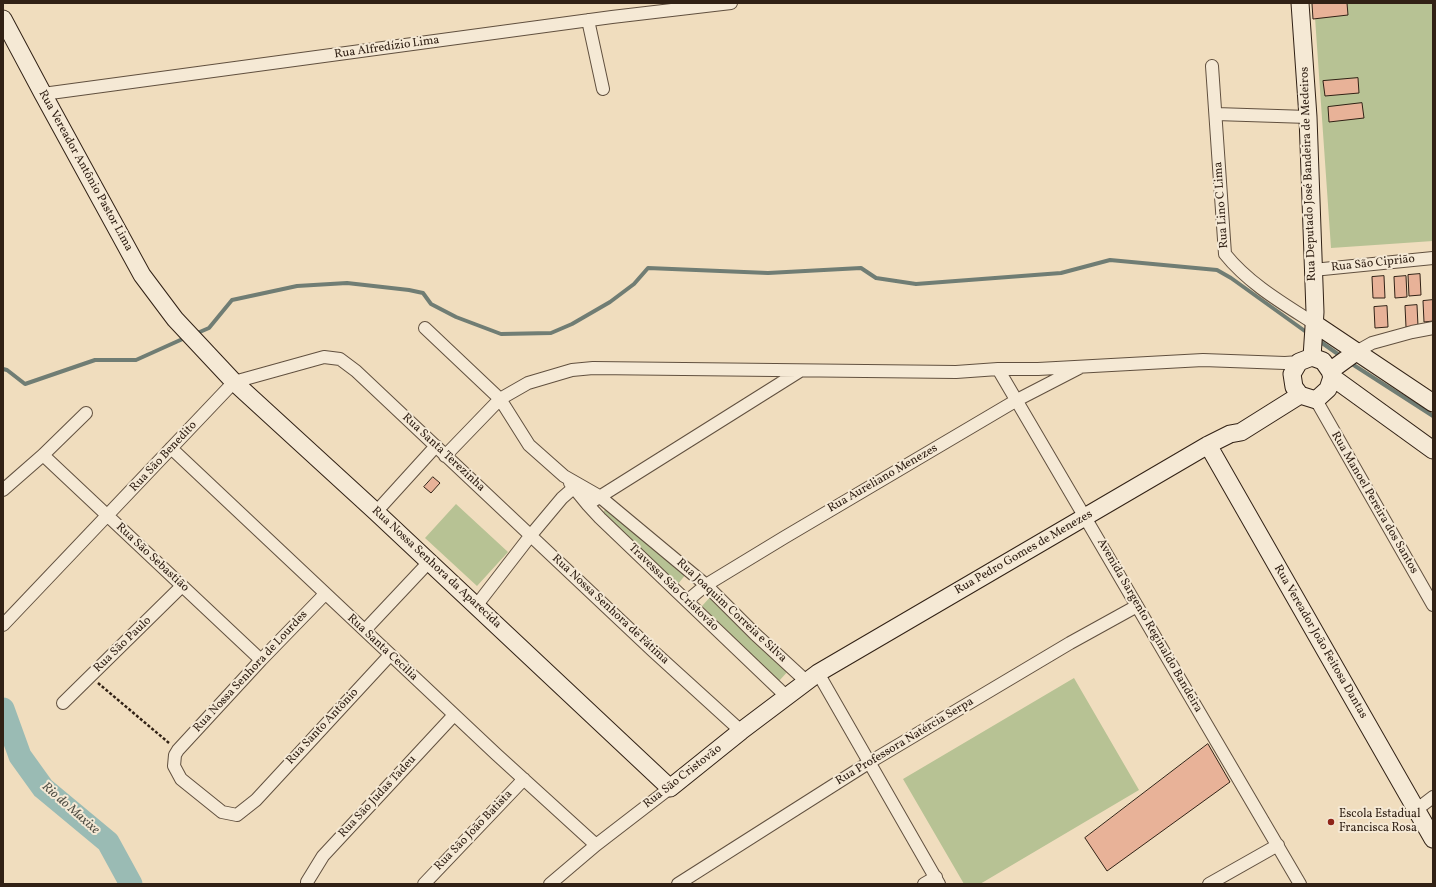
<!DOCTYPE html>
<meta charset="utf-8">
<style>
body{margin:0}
#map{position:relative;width:1436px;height:887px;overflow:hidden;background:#f0ddbe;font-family:Vollkorn,serif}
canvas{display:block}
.frame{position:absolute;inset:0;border:4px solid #312115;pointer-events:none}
</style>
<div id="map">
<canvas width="1436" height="887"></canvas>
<div class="frame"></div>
</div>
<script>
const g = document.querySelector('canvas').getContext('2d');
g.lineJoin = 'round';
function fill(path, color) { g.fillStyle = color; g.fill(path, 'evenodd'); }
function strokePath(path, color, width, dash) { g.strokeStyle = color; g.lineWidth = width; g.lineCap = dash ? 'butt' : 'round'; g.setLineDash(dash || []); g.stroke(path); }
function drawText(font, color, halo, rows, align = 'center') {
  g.font = font + ' Vollkorn,serif'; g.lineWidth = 4; g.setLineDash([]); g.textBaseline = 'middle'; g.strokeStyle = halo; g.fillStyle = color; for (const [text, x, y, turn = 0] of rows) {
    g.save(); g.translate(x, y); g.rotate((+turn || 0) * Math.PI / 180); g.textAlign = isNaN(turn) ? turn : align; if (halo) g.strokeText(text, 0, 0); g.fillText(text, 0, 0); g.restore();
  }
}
fill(new Path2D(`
 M1314 3H1433V241L1331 248Z
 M456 504 508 552 477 586 425 538Z
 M608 506 686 574 678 584 600 516Z
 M712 595 789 670 779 681 702 606Z
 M1074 678 1139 790 980 884H964L903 779Z`), '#b7c294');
strokePath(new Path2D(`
 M195 334 209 328 232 300 297 286 347 283 409 290 423 293 431 304 456 317 501 334 551 333 572 324 610 302 634 284 648 268 768 273 861 268 876 278 916 284 1061 273 1110 260 1217 270 1231 278 1309 334
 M1318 340 1342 357
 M1349 362 1433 416
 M3 369 7 370 25 384 95 360H136L187 337`), '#707d74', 4);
strokePath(new Path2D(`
 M3 709 20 756 43 788 108 842 131 884`), '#9abbb4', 23);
const building = new Path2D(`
 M1324 3H1347L1348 15 1313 19 1312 4Z
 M1358 78 1359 93 1325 96 1323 81Z
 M1362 103 1364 118 1329 122 1328 107Z
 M1420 274 1421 295 1409 296 1408 275Z
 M1384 276 1385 298H1373L1372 277Z
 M1406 276 1407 297 1395 298 1394 277Z
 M1433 300V321L1424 322 1423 301Z
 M1417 305 1418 326 1406 327 1405 306Z
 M1387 306 1388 327 1375 328 1374 307Z
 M433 477 440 483 431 493 424 487Z
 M1208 744 1230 782 1107 871 1085 838Z`);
fill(building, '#e8b298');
strokePath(building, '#312115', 1);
const street = new Path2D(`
 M588 20 603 89
 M1212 66 1225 254C1249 284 1284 304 1315 324
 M43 94 612 17 731 3
 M1216 114 1308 117
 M1313 270 1433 258
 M425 328 500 399 529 445 564 476 599 496 706 585 755 634 806 681
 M1356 352 1372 343 1412 332 1433 328
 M998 369 1300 884
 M1316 400 1433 605
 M171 448 496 754 596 845
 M43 455 261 660
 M445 456 500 399 528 383 572 370 593 368 956 372 998 369H1038L1203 360 1285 363 1299 362
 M570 483 588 505 600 518 786 696
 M3 490 43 455 86 413
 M593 501 800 371
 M376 512 436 446
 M325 594 261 660 178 750 175 755 174 766 181 779 222 812 237 815 256 800 390 655
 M687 601 706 585 785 537 1017 400 1079 368
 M476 606 531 535 562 498 578 484
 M3 625 234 382 324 357 340 359 356 371 653 651 741 731
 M365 630 429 562
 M818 673 939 884
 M63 703 182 586
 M1416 810 1433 797
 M307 884V882L323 856 454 715
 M424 884 524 779
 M550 884 596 845 670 788
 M678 884 870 762 1070 643 1137 606
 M924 884 936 877
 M1209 884 1278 845`);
const secondary = new Path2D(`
 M1300 3 1308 117 1315 312 1312 357
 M3 19 43 94 142 275 175 319 234 382 376 512 670 788 741 731 818 673 1208 445 1230 434 1241 432 1300 395
 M1315 324 1433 403
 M1312 357 1323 361 1330 371 1332 377 1328 389 1316 400 1300 395 1294 387 1292 374 1299 362Z
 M1330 371 1356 352
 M1332 377 1433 450
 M1208 445 1433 839`);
strokePath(street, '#61503f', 14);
strokePath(secondary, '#312115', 19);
strokePath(new Path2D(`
 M98 683 169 743`), '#312115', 2.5, [3, 2]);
strokePath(street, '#f5e9d5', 12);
strokePath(secondary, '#f5e9d5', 17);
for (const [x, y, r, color] of [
 [1331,822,4,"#8f2418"]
]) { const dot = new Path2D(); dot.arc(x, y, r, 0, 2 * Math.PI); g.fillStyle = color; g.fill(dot); strokePath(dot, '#f5e9d5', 1.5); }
drawText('12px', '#312115', '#f5e9d5', [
 ["Rua Alfredízio Lima",387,48,-8],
 ["Rua Vereador Antônio Pastor Lima",85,171,61],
 ["Rua Deputado José Bandeira de Medeiros",1309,174,-92],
 ["Rua Lino C Lima",1222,205,-94],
 ["Rua São Ciprião",1373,264,-6],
 ["Rua Santa Terezinha",443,453,43],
 ["Rua São Benedito",164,457,-47],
 ["Rua Aureliano Menezes",883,479,-30],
 ["Rua Manoel Pereira dos Santos",1374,503,60],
 ["Rua Pedro Gomes de Menezes",1024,553,-30],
 ["Rua São Sebastião",152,558,43],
 ["Rua Nossa Senhora da Aparecida",436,568,43],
 ["Travessa São Cristovão",673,588,44],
 ["Rua Nossa Senhora de Fátima",610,610,43],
 ["Rua Joaquim Correia e Silva",731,611,43],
 ["Avenida Sargento Reginaldo Bandeira",1149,626,60],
 ["Rua Vereador João Feitosa Dantas",1320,642,60],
 ["Rua São Paulo",123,645,-44],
 ["Rua Santa Cecilia",382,648,43],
 ["Rua Nossa Senhora de Lourdes",251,672,-47],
 ["Rua Santo Antônio",323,727,-47],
 ["Rua Professora Natércia Serpa",905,742,-31],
 ["Rua São Cristovão",683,777,-38],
 ["Rua São Judas Tadeu",378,797,-47],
 ["Rua São João Batista",474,831,-46]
]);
drawText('12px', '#312115', '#f5e9d5', [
 ["Escola Estadual",1339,815],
 ["Francisca Rosa",1339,829]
], 'left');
drawText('italic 13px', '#504f45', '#f5e9d5', [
 ["Rio do Maxixe",70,809,41]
]);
</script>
